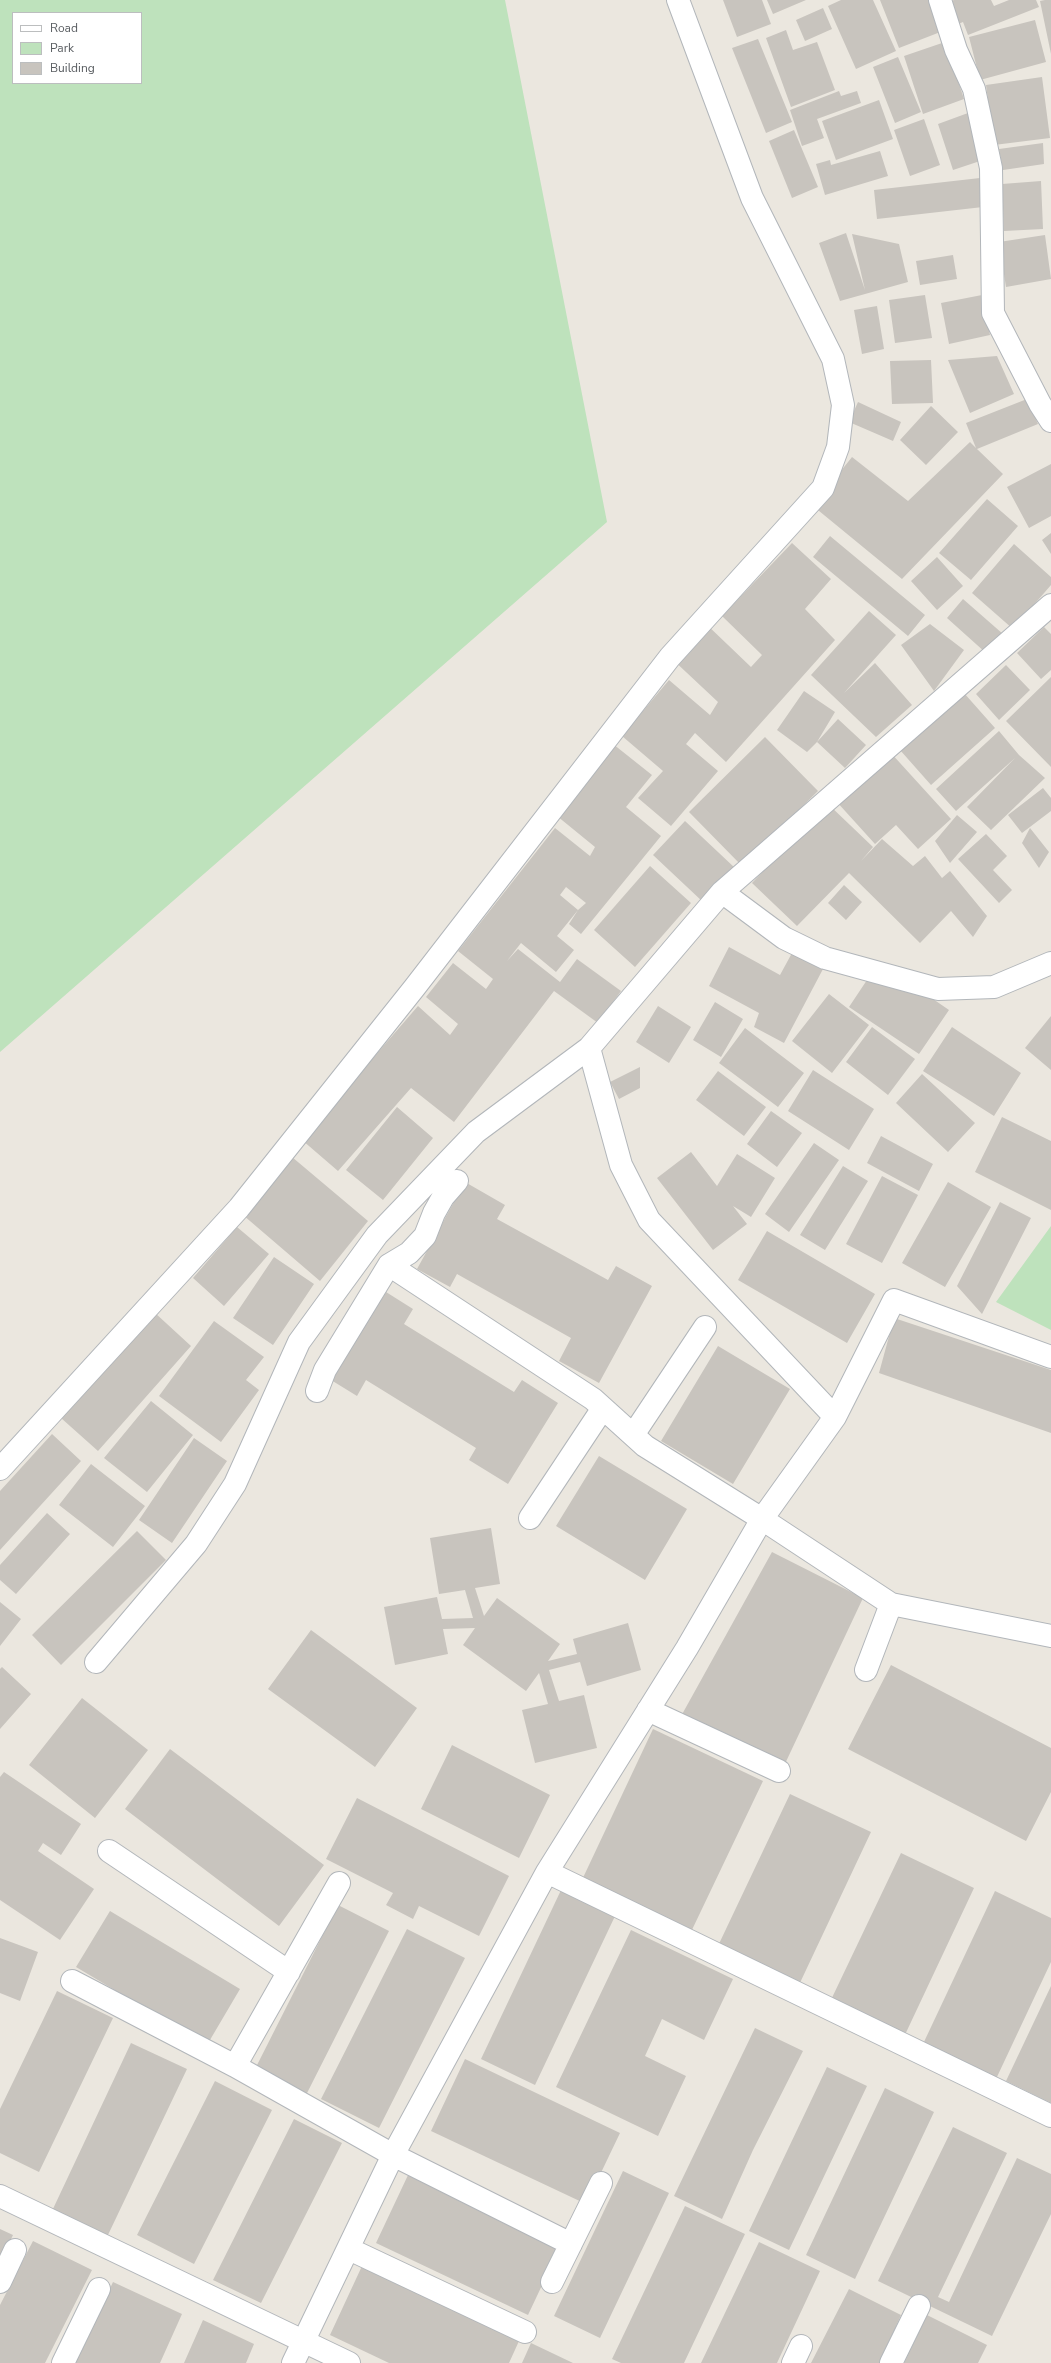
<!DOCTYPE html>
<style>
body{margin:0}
#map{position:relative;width:1051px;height:2363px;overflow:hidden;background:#ebe7df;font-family:"Nunito Sans",sans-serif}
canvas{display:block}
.legend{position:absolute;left:12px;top:12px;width:130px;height:72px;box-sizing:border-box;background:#fff;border:1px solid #bcbebf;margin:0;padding:5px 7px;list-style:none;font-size:12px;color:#585c60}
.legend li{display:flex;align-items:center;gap:8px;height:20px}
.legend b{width:20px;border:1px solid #bcbebf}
</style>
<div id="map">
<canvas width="1051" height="2363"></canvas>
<ul class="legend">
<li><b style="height:5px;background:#fff"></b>Road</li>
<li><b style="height:11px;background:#bee2bc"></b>Park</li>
<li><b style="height:11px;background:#c8c4be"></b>Building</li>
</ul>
</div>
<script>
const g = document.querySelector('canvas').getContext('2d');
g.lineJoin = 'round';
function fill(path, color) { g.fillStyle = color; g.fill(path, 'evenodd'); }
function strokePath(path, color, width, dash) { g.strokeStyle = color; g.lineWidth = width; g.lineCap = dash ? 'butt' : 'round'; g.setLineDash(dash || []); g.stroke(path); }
fill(new Path2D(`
 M0 0H505L607 522 0 1052ZM13 13H141V83H13Z
 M1051 1226V1330L996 1302Z`), '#bee2bc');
fill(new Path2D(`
 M723 0H762L771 24 737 37Z
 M767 0H806L773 14Z
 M841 0H873L896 51 856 69 828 6Z
 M880 0H931L943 31 899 48Z
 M954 0H991L994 6 1009 0H1036L1039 7 968 35 963 22 953 26 944 4Z
 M1045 0H1051V54L1040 1Z
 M823 8 832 29 805 41 796 20Z
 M1035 20 1046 62 980 80 969 37Z
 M786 30 793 50 817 42 835 90 791 107 766 38Z
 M758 39 792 122 766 133 732 48Z
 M945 42 964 99 923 114 904 56Z
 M898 57 921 112 895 123 873 67Z
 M1042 77 1050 138 994 145 986 85Z
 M839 91 841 96 857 91 861 103 817 119 824 138 802 146 790 110Z
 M879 100 893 139 836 160 822 121Z
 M968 113 983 160 953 170 938 124Z
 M924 119 940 165 910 176 894 130Z
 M794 130 818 187 792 198 769 141Z
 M1043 143 1044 164 1003 170 999 149Z
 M880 151 888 176 825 195 816 164 830 160 831 165Z
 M980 178 983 207 877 219 874 190Z
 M1041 181 1043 229 1004 231 1002 184Z
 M846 233 865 290 852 234 899 244 908 282 840 301 819 243Z
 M1045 235 1051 279 1006 287 999 242Z
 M953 255 957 279 920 285 916 261Z
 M925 295 932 338 895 343 889 300Z
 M982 295 990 335 949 344 941 303Z
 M877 306 884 349 862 354 854 310Z
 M997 356 1014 394 970 413 948 360Z
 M931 360 933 403 892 404 890 361Z
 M1027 399 1038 424 977 449 1003 474 902 579 813 506 852 457 908 501 970 442 976 448 966 423Z
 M858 402 901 422 893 441 849 422Z
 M931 406 958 432 926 465 900 440Z
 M1051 464V516L1029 528 1007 487Z
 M987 499 1018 526 971 580 939 553Z
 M1051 533V554L1042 540Z
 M830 536 925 615 908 636 813 557Z
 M792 543 831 579 805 609 835 640 726 762 695 733 686 744 718 771 671 826 638 798 663 771 622 736 669 680 710 715 718 702 670 657 704 622 751 667 762 655 722 616Z
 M1014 544 1051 577V585L1013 629 972 593Z
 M937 557 963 586 937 610 911 581Z
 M963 599 1003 634 986 653 947 618Z
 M869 611 896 635 844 693 875 663 912 705 876 737 811 675Z
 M930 624 964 650 934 691 901 645Z
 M1044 627 1051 634V670L1041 679 1017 653Z
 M1006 665 1030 690 999 720 976 694Z
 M1051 677V767L1006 721Z
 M804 691 835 712 817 742 807 752 777 730Z
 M964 693 995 728 931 785 900 750Z
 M838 719 866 745 845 768 817 742Z
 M999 731 1019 755 1045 778 991 830 967 807 1015 758 956 811 936 789Z
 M765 737 818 791 742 866 689 812Z
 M613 744 652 775 626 807 661 836 581 934 569 924 578 910 586 903 566 887 560 895 578 910 557 936 574 950 556 972 521 943 507 961 518 949 560 982 577 959 621 991 598 1023 554 991 454 1122 411 1088 338 1171 302 1140 418 1006 450 1035 458 1024 426 997 453 963 486 989 493 979 458 951 555 828 590 856 595 847 557 816Z
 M890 752 951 819 918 849 896 825 875 844 836 801Z
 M1043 788 1051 798V811L1022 833 1008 815Z
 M827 803 873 847 861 861 882 839 913 866 925 856 942 878 950 871 987 916 973 937 951 911 920 943 849 873 797 926 752 883Z
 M957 815 977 832 950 863 935 841Z
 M685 821 735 868 703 902 653 855Z
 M1030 828 1049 852 1039 868 1022 843Z
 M986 834 1007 856 993 870 1012 890 999 903 958 859Z
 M650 866 691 903 635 967 594 930Z
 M844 885 862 902 846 920 828 903Z
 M729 947 780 975 792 953 823 969 784 1043 754 1027 759 1013 709 986Z
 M879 962 949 1010 919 1054 849 1007Z
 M829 994 869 1025 832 1073 792 1041Z
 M715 1002 743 1019 721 1057 693 1040Z
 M658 1006 691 1027 669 1063 636 1042Z
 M1051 1016V1070L1025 1048Z
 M872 1027 915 1059 888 1095 846 1062Z
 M952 1027 1021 1073 994 1116 923 1071Z
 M745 1028 804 1073 778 1107 719 1063Z
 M640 1067V1088L619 1099 610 1082Z
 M813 1070 874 1109 849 1150 788 1111Z
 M718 1071 766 1107 744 1136 696 1100Z
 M922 1074 975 1123 948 1152 896 1103Z
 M397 1107 433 1138 383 1200 346 1170Z
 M771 1111 802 1133 777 1167 747 1144Z
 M1002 1117 1051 1141V1210L975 1172Z
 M881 1136 933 1164 919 1191 867 1163Z
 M814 1143 839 1160 789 1232 765 1214Z
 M691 1152 717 1186 737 1154 775 1178 751 1217 733 1206 747 1224 713 1250 657 1178Z
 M292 1157 368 1221 320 1281 243 1215Z
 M843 1166 868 1181 825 1250 800 1235Z
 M882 1176 918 1195 882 1263 846 1244Z
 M465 1182 505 1205 497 1219 608 1280 616 1266 652 1286 599 1383 559 1361 571 1338 457 1274 450 1287 417 1269Z
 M948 1182 991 1207 945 1287 902 1263Z
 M1000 1202 1031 1218 982 1314 957 1286Z
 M237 1227 269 1254 224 1306 193 1278Z
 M767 1231 875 1294 847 1343 738 1280Z
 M274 1257 314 1284 273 1345 233 1318Z
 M386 1292 413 1309 404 1324 514 1392 522 1380 558 1403 508 1484 469 1460 476 1448 366 1380 357 1396 331 1380Z
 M154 1312 191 1346 98 1451 61 1418Z
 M894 1318 1051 1370V1433L879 1373Z
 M214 1321 264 1357 246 1380 259 1390 221 1442 159 1396Z
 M718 1346 790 1389 733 1484 661 1441Z
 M151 1401 193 1435 147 1492 104 1458Z
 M52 1434 81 1461 0 1550V1491Z
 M194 1438 227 1461 172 1543 139 1520Z
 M599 1456 687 1509 645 1580 556 1526Z
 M91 1464 145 1506 113 1547 59 1505Z
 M47 1513 70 1534 16 1594 0 1580V1565Z
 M491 1528 500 1584 475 1588 484 1616 497 1598 560 1644 548 1661 577 1654 573 1639 628 1623 641 1670 587 1686 580 1662 549 1670 559 1701 584 1695 597 1748 535 1763 522 1710 548 1704 539 1673 526 1691 463 1645 475 1628 443 1629 448 1654 395 1665 384 1607 437 1597 442 1619 473 1618 465 1590 439 1594 430 1538Z
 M137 1531 166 1560 61 1665 32 1635Z
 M772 1552 863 1598 783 1768 680 1718Z
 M0 1602 21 1619 0 1646Z
 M311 1630 417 1708 375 1767 268 1689Z
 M891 1665 1051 1748V1792L1026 1841 848 1749Z
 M2 1667 31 1694 0 1729V1669Z
 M82 1698 148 1750 95 1818 29 1765Z
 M653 1729 763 1781 690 1934 581 1882Z
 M452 1745 550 1795 519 1858 421 1809Z
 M170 1749 324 1865 279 1926 125 1809Z
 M4 1772 81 1824 61 1855 43 1843 38 1851 94 1889 60 1940 0 1900V1777Z
 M790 1794 871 1832 798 1987 717 1948Z
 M357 1798 509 1876 479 1936 419 1906 413 1919 386 1905 393 1893 326 1859Z
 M901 1853 974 1888 903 2039 829 2004Z
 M562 1888 616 1914 535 2085 481 2059Z
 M995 1891 1051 1918V1962L996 2079 923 2044Z
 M338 1905 389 1931 304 2099 253 2073Z
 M110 1911 240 1989 207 2045 76 1967Z
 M407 1929 465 1958 379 2128 321 2099Z
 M631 1930 733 1979 704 2040 662 2019 645 2056 686 2076 658 2136 556 2087Z
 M0 1938 38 1952 20 2001 0 1993Z
 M1051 1986V2103L1006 2081Z
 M57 1991 113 2018 39 2172 0 2153V2109Z
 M755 2028 803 2051 753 2150 722 2219 674 2196Z
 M131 2043 187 2069 107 2237 52 2211Z
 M465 2059 620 2133 586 2204 431 2131Z
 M827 2067 867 2086 789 2250 749 2231Z
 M215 2081 272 2110 194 2264 137 2235Z
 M885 2088 934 2112 855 2279 806 2255Z
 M294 2119 342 2143 261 2303 213 2280Z
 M953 2127 1007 2153 938 2297 949 2302 1017 2158 1051 2174V2214L992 2336 878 2281Z
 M623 2171 669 2193 600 2338 554 2316Z
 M409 2173 561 2245 528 2315 376 2243Z
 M685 2206 745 2234 684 2363H621L612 2359Z
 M0 2229 13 2235 0 2262Z
 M33 2241 92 2270 45 2363H0V2305Z
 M759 2242 820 2271 777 2363H701Z
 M362 2266 519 2341 509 2363H389L330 2335Z
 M113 2282 182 2314 160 2363H75Z
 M849 2289 901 2315 880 2363H811Z
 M927 2315 987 2345 978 2363H904Z
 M203 2320 254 2344 246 2363H184Z
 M531 2343 573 2363H522Z`), '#c8c4be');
const minor = new Path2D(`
 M940 0 956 50 974 89 991 168 993 313 1040 404 1051 421
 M722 892 784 938 825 958 938 989 994 987 1051 963
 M589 1048 621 1165 649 1220 835 1417
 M389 1265 409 1253 425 1236 434 1213 443 1197 457 1181
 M317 1391 325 1370 389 1265 593 1399 645 1446 762 1519 891 1604 1051 1636
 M633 1435 705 1327
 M0 1469 239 1208 415 987 670 657 823 488 838 447 843 405 833 359 752 198 678 0
 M530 1518 603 1408
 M96 1662 196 1544 235 1484 299 1342 377 1235 476 1132 589 1048 722 892 1051 605
 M866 1670 891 1604
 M648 1710 779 1771
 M109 1851 289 1972
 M547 1872 1051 2116
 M72 1981 235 2066 393 2155 571 2244
 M235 2066 339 1883
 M0 2196 349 2363
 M349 2249 525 2332
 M0 2282 15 2250
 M552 2282 601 2183
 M63 2363 99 2289
 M293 2363 393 2155 547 1872 687 1648 762 1519 835 1417 894 1300 1051 1357
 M793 2363 801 2346
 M891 2363 919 2306`);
strokePath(minor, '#b2b6ba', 24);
strokePath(minor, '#fff', 22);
</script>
